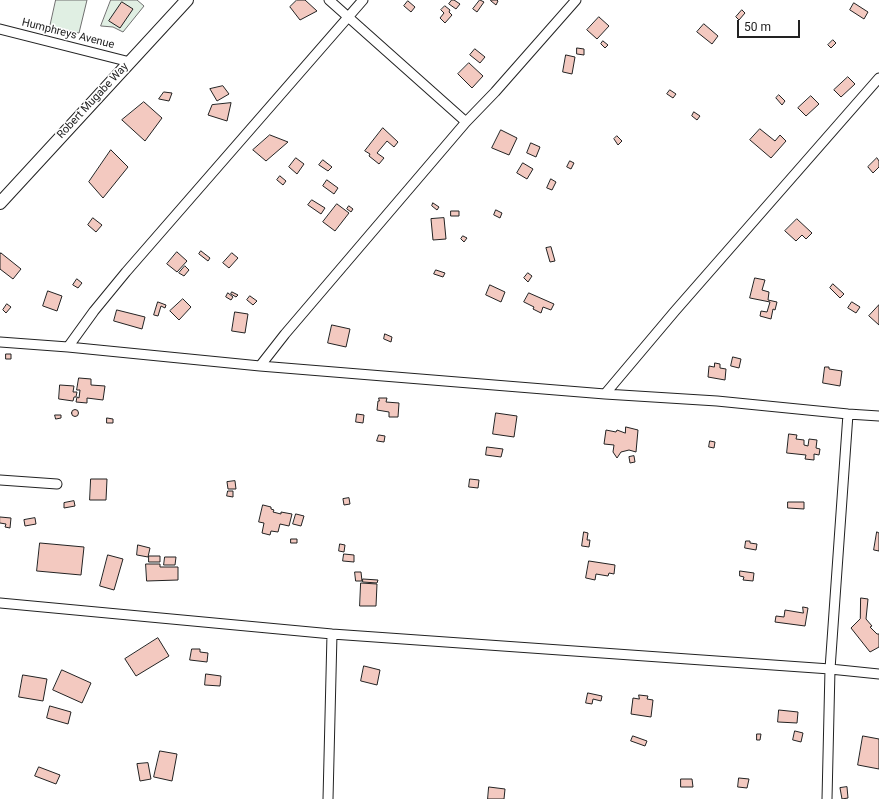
<!DOCTYPE html>
<style>
body{margin:0}
#map{position:relative;width:879px;height:799px;overflow:hidden;background:#fff;font-family:Roboto,sans-serif}
canvas{display:block}
.scale{position:absolute;left:737px;top:20px;width:63px;height:18px;box-sizing:border-box;border:2px solid #222;border-top:0;padding-left:5px;font-size:12px;line-height:14px;white-space:nowrap;color:#222;-webkit-text-stroke:3px #fff;paint-order:stroke}
</style>
<div id="map">
<canvas width="879" height="799"></canvas>
<div class="scale">50 m</div>
</div>
<script>
const g = document.querySelector('canvas').getContext('2d');
g.lineJoin = 'round';
function fill(path, color) { g.fillStyle = color; g.fill(path, 'evenodd'); }
function strokePath(path, color, width, dash) { g.strokeStyle = color; g.lineWidth = width; g.lineCap = dash ? 'butt' : 'round'; g.setLineDash(dash || []); g.stroke(path); }
function drawText(font, color, halo, rows, align = 'center') {
  g.font = font + ' Roboto,sans-serif'; g.lineWidth = 3; g.setLineDash([]); g.textBaseline = 'middle'; g.strokeStyle = halo; g.fillStyle = color; for (const [text, x, y, turn = 0] of rows) {
    g.save(); g.translate(x, y); g.rotate((+turn || 0) * Math.PI / 180); g.textAlign = isNaN(turn) ? turn : align; if (halo) g.strokeText(text, 0, 0); g.fillText(text, 0, 0); g.restore();
  }
}
const green = new Path2D(`
 M56 0H87L79 33 50 27Z
 M111 0H137L144 6 123 32 113 27 101 26Z`);
fill(green, '#e0efe3');
strokePath(green, '#6f6f6f', 1);
const building = new Path2D(`
 M297 0H305L317 11 300 20 290 7Z
 M452 0H454L460 4 456 9 449 4Z
 M480 0 484 2 477 12 473 9Z
 M491 0H497L498 1 496 5 491 1Z
 M408 1 415 7 411 12 404 6Z
 M122 2 133 9 120 28 109 21Z
 M854 3 868 12 864 19 850 10Z
 M445 6 450 10 449 12 452 15 445 23 440 18 444 13 441 10Z
 M742 10 745 13 739 20 736 17Z
 M599 17 609 26 597 39 587 30Z
 M704 24 718 36 712 44 697 32Z
 M833 40 836 43 831 48 828 45Z
 M603 41 608 45 605 48 601 44Z
 M577 48 584 49V55L577 54Z
 M475 49 485 57 480 63 470 55Z
 M566 55 575 57 572 74 563 72Z
 M469 63 483 76 472 88 458 74Z
 M848 77 855 84 841 97 834 90Z
 M223 86 229 94 217 101 210 89Z
 M670 90 676 94 673 98 667 94Z
 M164 92 172 93 169 101 159 99Z
 M779 95 785 101 782 105 776 98Z
 M811 96 819 104 806 116 798 108Z
 M144 102 162 118 145 141 122 120Z
 M231 103 227 121 208 115 212 105Z
 M694 112 700 116 697 120 692 116Z
 M383 128 398 142 394 147 387 141 377 153 384 158 379 164 369 156 370 154 365 151Z
 M760 129 775 141 780 135 786 141 771 158 750 140Z
 M501 130 517 138 509 155 492 148Z
 M270 135 288 142 266 161 253 150Z
 M617 136 622 141 618 145 614 139Z
 M531 143 540 147 536 157 527 153Z
 M111 150 128 167 103 198 89 182Z
 M296 158 304 164 297 174 289 167Z
 M877 158 879 161V167L873 173 868 167Z
 M323 160 332 167 328 171 319 165Z
 M570 161 574 163 571 169 567 167Z
 M523 163 533 169 527 179 517 173Z
 M280 176 286 181 283 185 277 180Z
 M551 179 556 182 552 190 547 188Z
 M327 180 338 188 334 194 323 186Z
 M312 200 325 208 321 214 308 205Z
 M433 203 439 207 437 210 432 206Z
 M337 204 349 213 335 231 323 222Z
 M349 206 353 209 351 212 347 209Z
 M496 210 502 213 500 218 494 215Z
 M451 211H459V216H451Z
 M93 218 102 225 96 232 88 225Z
 M444 218 446 239 433 240 431 219Z
 M797 219 812 233 806 239 802 235 796 241 785 231Z
 M463 236 467 238 464 242 461 239Z
 M551 247 555 261 550 262 546 248Z
 M201 251 210 258 208 261 199 254Z
 M177 252 187 261 177 272 167 264Z
 M1 253 21 269 13 279 0 269V255Z
 M232 253 238 258 229 268 223 263Z
 M185 266 189 270 184 276 179 273Z
 M436 270 445 273 443 277 434 274Z
 M528 273 532 276 528 282 524 278Z
 M755 278 765 280 762 290 769 292 768 300 777 302 775 310 773 309 771 319 760 316 761 311 767 312 770 302 750 298Z
 M77 279 82 283 78 288 73 285Z
 M833 284 844 294 840 298 830 288Z
 M490 285 505 292 501 302 486 295Z
 M48 291 62 296 57 311 43 306Z
 M232 292 238 295 236 297 231 294Z
 M228 293 233 297 231 300 226 297Z
 M529 293 554 304 551 310 543 307 541 313 533 309 534 307 524 302Z
 M250 296 257 301 253 305 247 300Z
 M183 299 191 307 179 320 170 311Z
 M158 302 166 305 165 308 161 306 158 316 154 315Z
 M852 302 860 307 856 313 848 308Z
 M7 304 11 307 6 313 3 310Z
 M879 305V325L869 316Z
 M117 310 145 317 142 329 114 321Z
 M235 312 248 314 245 333 232 331Z
 M332 325 350 329 346 347 328 343Z
 M385 334 392 337 391 342 384 339Z
 M6 354H11V359H6Z
 M733 357 741 359 739 368 731 366Z
 M715 363 720 364V368L726 369 725 380 708 377 709 366 714 367Z
 M825 367H829V369L842 371 840 386 823 383Z
 M79 378 91 379V385L105 386 103 400 87 398V403L76 402 77 397 79 398 80 390H77Z
 M60 385 74 386 73 392H77L76 397H74L73 401 59 399Z
 M379 398H387L386 402 399 403 398 417H389V412L377 410 378 401H379Z
 M71.5 413a3.5 3.5 0 1 1 7 0a3.5 3.5 0 1 1-7 0Z
 M496 413 517 416 514 437 493 434Z
 M357 414 364 415 363 423 356 422Z
 M55 415H61V418L56 419Z
 M107 418 113 419V423H107Z
 M626 427 638 430 636 452 629 450 621 452 617 458 613 452 614 445 604 444 606 430 616 432 617 430 625 433Z
 M789 434 797 435 796 439 804 440V445L808 446 809 439 817 440 816 448 820 449 819 455 814 454V460L805 459 806 455 787 453Z
 M379 435 385 436 384 442 377 441Z
 M710 441 715 442 714 448 709 447Z
 M487 447 503 449 501 457 486 455Z
 M634 456 635 462 630 463 629 457Z
 M91 479H107L106 500H90Z
 M470 479 479 480 478 488 469 487Z
 M235 481 236 489H228L227 482Z
 M228 491H233V497L227 496Z
 M349 498 350 504 344 505 343 499Z
 M74 501 75 506 64 508V503Z
 M788 502H804V509L788 508Z
 M263 505 271 507V509L274 510 273 512 281 514V512L292 514 289 526 280 524 278 532 271 531 270 535 262 533 264 523 259 522Z
 M296 514 304 516 301 526 293 524Z
 M0 517 11 518 10 528 5 527 6 524 0 523Z
 M35 518 36 524 25 526 24 520Z
 M584 532 588 533 587 540H590L589 547 582 546Z
 M877 532 879 533V551L874 550Z
 M291 539H297V543H291Z
 M746 541H750V543L757 544 756 550 745 548Z
 M40 543 84 547 81 575 37 571Z
 M340 544 345 545 344 552 339 551Z
 M138 545 150 548 148 557 137 555Z
 M344 554 354 555V562L343 561Z
 M108 555 123 559 114 590 100 586Z
 M149 556H160V562H149Z
 M165 557H176L175 565H164Z
 M589 561 615 565 614 574 609 573 608 576 596 574 595 580 586 578Z
 M146 564H160V567H178V580L147 581Z
 M740 571 754 573 753 581 743 580 744 577 740 576Z
 M355 572H361L362 581H356Z
 M363 579 378 580 377 583 363 582Z
 M361 583 377 584 376 606H360Z
 M861 598 868 599 866 619 872 626 870 627 877 634H879V647L870 652 851 628 860 619Z
 M803 607 808 608 805 626 775 622 776 616 784 617 785 610 803 613Z
 M158 638 169 656 136 676 125 659Z
 M192 649H200V652L208 653 207 662 190 660Z
 M364 666 380 670 377 685 361 681Z
 M62 670 91 683 82 703 53 690Z
 M206 674 221 676 220 686 205 685Z
 M23 675 47 679 43 701 19 697Z
 M588 693 602 696 601 701 593 699 592 704 586 703Z
 M639 695 648 696 647 699 653 700 651 717 631 714 633 698 639 699Z
 M50 706 71 712 68 724 47 718Z
 M779 710 798 712 797 723 778 722Z
 M795 731 803 733 801 742 793 740Z
 M757 734H761L760 740H757Z
 M633 736 647 741 645 746 631 741Z
 M863 736 879 739V769L858 765Z
 M160 751 177 754 172 781 154 777Z
 M148 763 151 779 140 781 137 764Z
 M39 767 60 775 56 784 35 776Z
 M739 778 749 779 747 788 738 787Z
 M681 779H692L693 787H681Z
 M489 787 505 789 504 799H488Z
 M847 787 848 798 842 799 840 788Z`);
fill(building, '#f3c9c0');
strokePath(building, '#222', 1);
const minor = new Path2D(`
 M329 0 466 122
 M0 29 130 62
 M0 342 68 347 260 366 605 394 717 401 848 414 879 416
 M68 347 94 311 126 272 363 0
 M260 366 285 334 466 122 495 92 576 0
 M605 394 675 311 879 78
 M0 480 57 484
 M0 603 332 634 830 669 879 674
 M328 799 332 634
 M827 799 830 669 848 414`);
const major = new Path2D(`
 M0 203 187 0`);
strokePath(minor, '#222', 11);
strokePath(major, '#222', 14);
strokePath(minor, '#fff', 9);
strokePath(major, '#fff', 12);
drawText('11px', '#222', '#fff', [
 ["Humphreys Avenue",68,34,14],
 ["Robert Mugabe Way",93,101,-47]
]);
</script>
